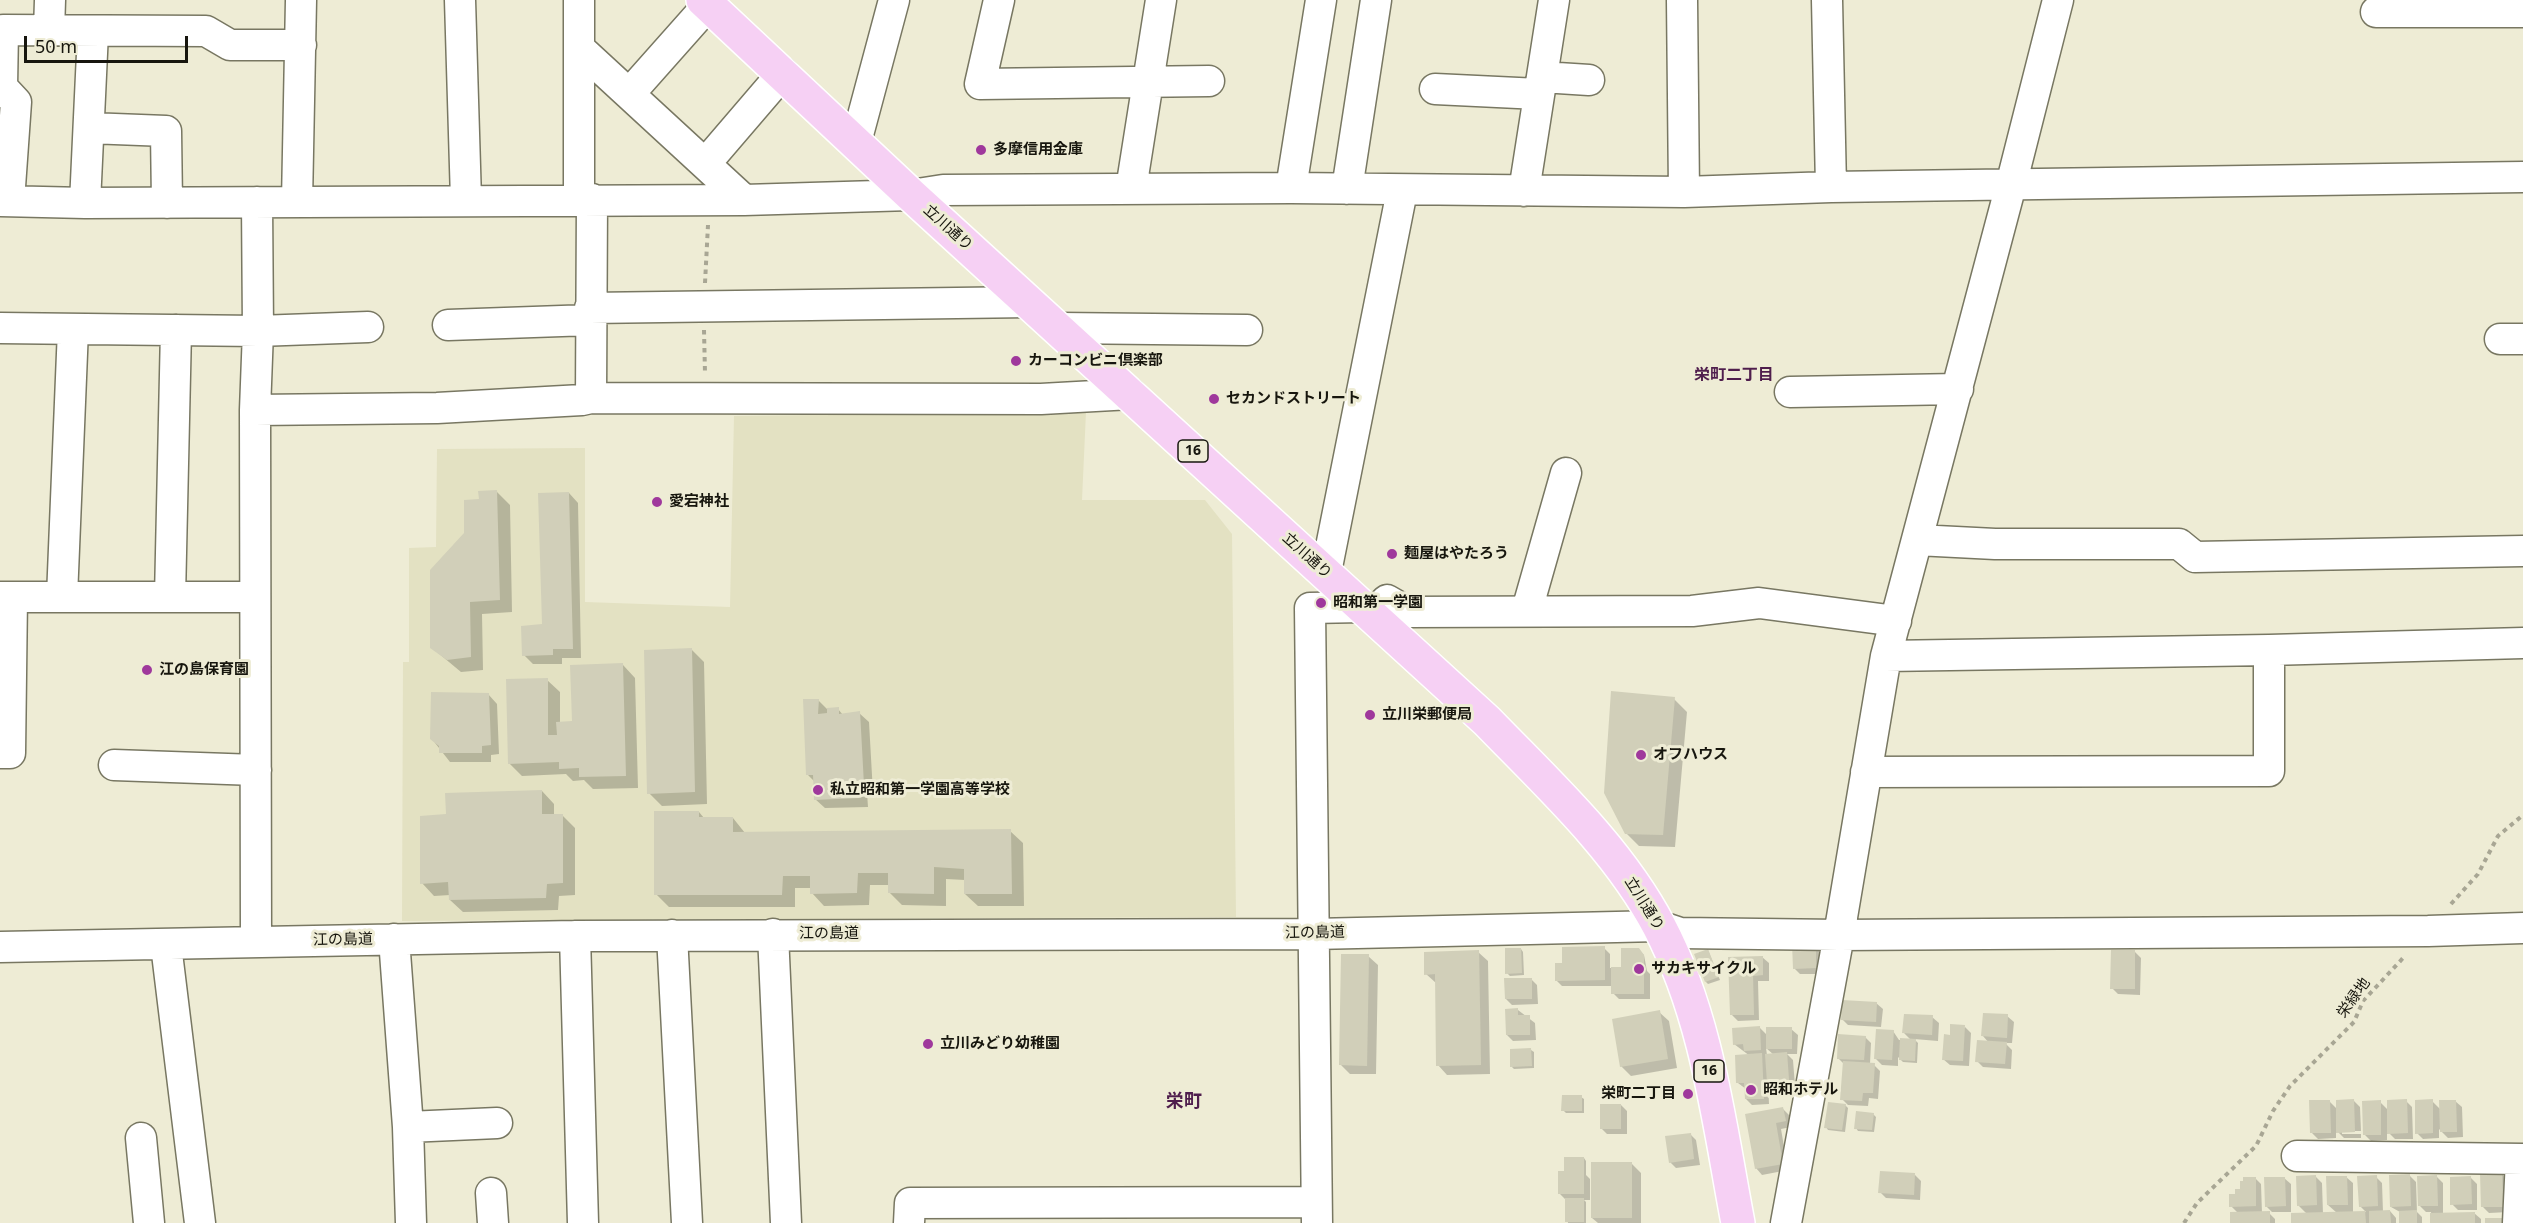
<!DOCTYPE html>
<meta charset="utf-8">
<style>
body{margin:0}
#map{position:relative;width:2523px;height:1223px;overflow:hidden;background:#eeecd5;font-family:"Noto Sans",sans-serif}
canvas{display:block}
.scale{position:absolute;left:24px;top:36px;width:164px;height:27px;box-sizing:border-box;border:3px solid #17160e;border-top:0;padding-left:8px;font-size:18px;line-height:21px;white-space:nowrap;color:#17160e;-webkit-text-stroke:4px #eeecd5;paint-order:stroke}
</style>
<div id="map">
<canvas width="2523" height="1223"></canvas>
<div class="scale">50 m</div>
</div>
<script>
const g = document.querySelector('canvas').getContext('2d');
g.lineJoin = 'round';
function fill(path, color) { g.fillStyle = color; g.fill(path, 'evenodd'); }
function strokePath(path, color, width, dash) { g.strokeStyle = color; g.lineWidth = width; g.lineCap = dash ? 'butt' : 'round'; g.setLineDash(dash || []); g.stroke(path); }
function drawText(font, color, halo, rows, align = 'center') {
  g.font = font + ' "Noto Sans","Noto Sans JP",sans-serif'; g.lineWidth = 6; g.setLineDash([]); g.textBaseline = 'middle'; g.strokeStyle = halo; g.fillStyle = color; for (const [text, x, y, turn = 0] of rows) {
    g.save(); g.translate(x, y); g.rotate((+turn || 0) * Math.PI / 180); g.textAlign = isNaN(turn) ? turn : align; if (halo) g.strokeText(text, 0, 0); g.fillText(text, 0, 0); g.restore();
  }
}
fill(new Path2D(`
 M1086 412 1082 500H1205L1232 534 1236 917 402 921 403 662H409V548L436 547 437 449 585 448V602L730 607 734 416Z`), '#e3e1c2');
fill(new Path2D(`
 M497 492 510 505 512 612 482 614 483 670 461 672 431 647 466 533 480 500Z
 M569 493 578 503 581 658H562V664H533L524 655 543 625Z
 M691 649 704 662 707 804 662 806 649 793Z
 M623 665 635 678 638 788 593 789 584 780 573 781 566 774 522 776 509 763 547 680 560 692V723L574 722Z
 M488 694 497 704 499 754 491 755V762H450L432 739Z
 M1674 699 1687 712 1675 847 1639 846 1626 833Z
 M818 700 828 710 838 709 843 715 859 713 869 722 873 793H867L868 807 825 808 815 799 814 781 808 775Z
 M542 791 554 804V815H562L575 828V895L559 896 558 910 463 912 450 900V895L434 896 422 883 447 816Z
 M699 812 704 818H733L745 833 1010 831 1023 843 1024 906H978L965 894V880L946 879V906L902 905 889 892V885H870L869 905 824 906 812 893 811 888H795V907H669L656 894Z
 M1815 945 1821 951V974H1800L1794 968Z
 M1604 948 1610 954V968H1622L1641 952 1644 955 1647 971 1650 974V999H1619L1613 993V986H1562L1556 980 1564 965Z
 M1521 949 1523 952 1524 975 1510 976 1507 973Z
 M1708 950 1720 980 1708 984 1706 982Z
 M1478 952 1488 961 1490 1074 1447 1075 1438 1065 1436 983 1426 974Z
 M2135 952 2141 958 2140 995 2118 994 2112 988Z
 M1368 956 1378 965 1376 1074H1350L1341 1065Z
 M1762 957 1769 963V981H1758L1759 1020 1738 1021 1732 1015Z
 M1531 979 1537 985 1538 1004 1512 1005 1506 999Z
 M1876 1003 1883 1009 1881 1027 1848 1025 1842 1019Z
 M1518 1010 1535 1023 1536 1040 1513 1041 1507 1035Z
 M1659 1012 1669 1021 1677 1068 1631 1076 1621 1066Z
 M2007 1016 2014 1022 2012 1043H2005L2012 1050 2011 1069 1983 1067 1977 1061 1989 1043 1983 1036Z
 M1932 1017 1939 1023 1938 1041 1914 1039 1918 1043 1917 1063 1903 1062 1898 1057V1066L1882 1065 1876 1059 1893 1031 1899 1040H1911L1904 1033Z
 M1965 1027 1971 1033 1969 1066 1950 1065 1943 1059Z
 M1760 1028 1767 1035 1791 1029 1798 1035 1797 1054H1787L1793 1060 1795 1086 1775 1087 1768 1081 1769 1104 1752 1105 1746 1099V1089L1738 1083 1750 1056 1734 1044ZM1766 1048 1774 1055H1767Z
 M1865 1037 1871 1043 1870 1064 1874 1065 1880 1071 1878 1099 1869 1098 1868 1106 1848 1105 1842 1099 1844 1064 1838 1058Z
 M1531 1050 1534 1052V1068L1514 1069 1511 1066Z
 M1581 1097 1584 1099V1113H1566L1563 1110Z
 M2329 1101 2337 1109 2354 1101 2360 1107 2361 1131H2342V1134H2361V1138H2344L2336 1130V1138L2318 1139 2312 1133Z
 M2406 1101 2412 1107 2413 1139H2395L2387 1131V1140L2371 1141 2365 1135 2380 1102 2388 1110Z
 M2432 1101 2441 1110 2455 1101 2462 1107 2463 1137 2448 1138 2439 1129V1138L2423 1139 2417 1133Z
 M1621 1105 1627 1111V1134H1607L1601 1128Z
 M1845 1105 1848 1108 1845 1132 1828 1130 1826 1127Z
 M1783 1109 1789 1115 1791 1127 1781 1129 1788 1170 1762 1175 1756 1168 1746 1116Z
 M1873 1114 1876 1117 1874 1132 1858 1131 1856 1128Z
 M1690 1134 1696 1140 1700 1165 1676 1168 1670 1162Z
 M1584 1158 1586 1161V1175L1590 1179V1200H1584L1586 1202V1223H1568L1566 1200 1560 1194 1566 1173Z
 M1632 1164 1641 1173V1223H1598L1592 1218Z
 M2502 1174 2508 1180 2509 1212 2489 1213 2483 1207Z
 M1915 1175 1921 1181 1920 1200 1886 1198 1880 1192Z
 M2410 1176 2416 1182 2417 1212 2422 1217V1223H2401L2400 1212 2391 1207Z
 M2316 1177 2322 1183 2323 1214 2337 1213 2328 1205 2346 1177 2353 1183V1213L2366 1212 2360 1206 2376 1177 2382 1183 2383 1212 2390 1211 2396 1218V1223H2293L2307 1214 2298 1205Z
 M2437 1177 2443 1183V1214L2474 1213 2481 1219V1223H2432L2431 1212H2426L2420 1206Z
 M2255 1178 2261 1184 2262 1213H2269L2275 1219V1223H2232L2238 1213 2231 1206 2237 1196Z
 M2284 1178 2291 1184V1212H2272L2266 1206Z
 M2471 1178 2477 1184V1210H2458L2452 1204Z`), '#0003');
fill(new Path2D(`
 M497 490 500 600 470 602 471 657 447 660 430 648V570L464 533V500L479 499 478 491Z
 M569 492 573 649H553V655L522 656 521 626 542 624 538 493Z
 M692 648 695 792 647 794 644 650Z
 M623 663 626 776 579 777V768L559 769V762L508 764 506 679 548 678V735H557L556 722 572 721 570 665Z
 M1611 691 1675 697 1663 835 1625 834 1604 793Z
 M431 692 489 693 491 745 482 746V753H439V746L430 739Z
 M803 699H819L818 714 827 713V708L839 707V714L860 711 864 785 859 784V798L814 800 813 775H806Z
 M542 790V814H563V883L547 884 546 898 449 900 448 882 420 884V816L446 814 445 793Z
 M654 811H699V817H733V832L1011 829 1012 894H964V869L934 867V894L888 893V873H858L857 893 810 894V876H783L782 895H654Z
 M1792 943H1816V968L1793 969Z
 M1605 946V980L1555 981V963H1562V947Z
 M1505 948H1521L1522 973 1505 974Z
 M1621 948H1639L1644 955V994H1611V967H1621Z
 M1708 949 1719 977 1705 982 1694 954Z
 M1479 950 1481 1065 1436 1066 1435 974 1424 975V952Z
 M2111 950H2135V989H2110Z
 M1341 954H1369L1367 1066 1339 1065Z
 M1763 956V975L1753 976 1754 1015H1730L1728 957Z
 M1504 978H1532V999H1505Z
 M1842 1000 1877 1002 1876 1022 1841 1020Z
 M1518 1008V1015H1530V1035H1506L1505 1009Z
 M1660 1010 1668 1059 1620 1067 1612 1019Z
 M1983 1013 2008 1014 2007 1038 1981 1036Z
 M1904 1014 1933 1015 1932 1035 1902 1033Z
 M1950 1024 1965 1025 1963 1061 1942 1060 1944 1034 1950 1035Z
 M1760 1026 1761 1050 1744 1051 1743 1044 1733 1045 1732 1028Z
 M1766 1027H1792V1049H1766Z
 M1876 1029 1894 1030 1892 1060 1874 1059Z
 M1838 1034 1866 1036 1864 1060 1837 1059Z
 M1900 1038 1916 1039 1915 1061 1899 1060Z
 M1977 1040 2007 1042 2005 1064 1975 1062Z
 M1531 1048 1532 1066 1510 1067V1049Z
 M1787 1052 1789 1080 1767 1082 1765 1054Z
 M1762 1053 1764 1099H1745L1744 1083H1736L1735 1055Z
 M1843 1061 1875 1063 1873 1093H1863L1862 1101 1840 1100Z
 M1562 1095H1582V1111H1561Z
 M2354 1099 2355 1132 2336 1133V1100Z
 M2407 1099 2408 1133 2387 1134V1100Z
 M2433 1099V1133L2415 1134V1100Z
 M2309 1100H2330L2331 1133H2310Z
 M2381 1100V1135H2363L2362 1101Z
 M2439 1100H2456L2457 1132H2440Z
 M1828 1102 1846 1104 1842 1130 1824 1128Z
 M1600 1104H1621V1129H1600Z
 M1783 1107 1786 1121 1776 1123 1783 1164 1755 1169 1745 1114Z
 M1856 1111 1874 1113 1872 1130 1854 1129Z
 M1691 1133 1694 1159 1669 1163 1665 1136Z
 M1564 1157H1584V1194H1558V1171H1564Z
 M1591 1162H1632V1218H1591Z
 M1880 1171 1915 1173 1914 1195 1878 1193Z
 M2480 1173H2502L2503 1207H2481Z
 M2410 1174 2411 1206 2390 1207 2389 1175Z
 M2316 1175 2317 1205 2297 1206 2296 1176Z
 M2377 1175 2378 1206 2359 1207 2357 1176Z
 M2437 1175 2438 1206H2418L2417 1176Z
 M2326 1176H2347L2348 1205H2327Z
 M2471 1176 2472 1204 2450 1205V1177Z
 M2243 1177H2256V1206L2229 1207V1194H2235V1189H2240V1181H2243Z
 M2264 1177H2285L2286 1206 2265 1207Z
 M1565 1198H1584V1222H1565Z
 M2390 1210 2391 1223H2369V1211Z
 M2417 1210V1223H2399V1211Z
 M2270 1211V1223H2230V1212Z
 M2365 1211 2366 1223H2291V1213Z
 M2475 1212V1223H2430V1213Z
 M2485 1218H2505L2506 1223H2485Z`), '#d1cfb9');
const minor = new Path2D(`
 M460 0 466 200
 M999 0 980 84 1209 81
 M1682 0 1684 192
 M1827 0 1831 187
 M2376 12H2523
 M49 31 50 0
 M579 48 744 200
 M1542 77 1589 80
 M1435 89 1539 94
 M629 94 708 5
 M89 128 166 131 167 203
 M856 142 894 0
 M705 164 783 73
 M1291 188 1321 0
 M1131 189 1161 0
 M1347 189 1376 0
 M1524 191 1554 0
 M579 199V0
 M592 199 591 398 1041 399 1131 394
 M0 201 85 203 744 200 911 195 943 190 1291 188 1684 192 1831 187 2523 177
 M9 201 16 102 2 87 3 30 206 31 230 45H301
 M297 202 301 0
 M85 203 93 32
 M590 308 1030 302
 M448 325 590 320
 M0 328 258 331 368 327
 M1059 328 1247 330
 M2500 339H2523
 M1790 392 1958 389
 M255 410 437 408 582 400 591 398
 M1917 540 1995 544H2179L2195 557 2523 551
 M1326 572 1402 191
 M0 597H255
 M62 597 73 329
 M170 597 176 330
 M1527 610 1566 473
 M1372 615 1387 600 1408 612 1692 611 1759 603 1896 621
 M1886 656 2269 650 2523 643
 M0 753H10L12 597
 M114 765 256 770
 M1866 772 2269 771V650
 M773 934 786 1223
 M672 935 687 1223
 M575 936 583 1223
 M394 939 408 1127 411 1223
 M256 942 255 410 258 331 257 202
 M166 945 200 1223
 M0 947 575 936 1314 934 1659 926 1680 933 1839 935 2428 931 2523 928
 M408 1127 497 1123
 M141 1138 149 1223
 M2297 1156 2523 1159
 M491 1193 493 1223
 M909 1223 910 1203 1316 1202
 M1317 1223 1310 608 1363 607
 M1786 1223 1839 935 1886 656 2011 185 2058 0
 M2518 1223 2521 1159`);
const major = new Path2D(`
 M703 0 911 195 1487 721C1548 784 1618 848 1659 926 1707 1017 1719 1123 1738 1223`);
strokePath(minor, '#787762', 33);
strokePath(major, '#fff', 36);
strokePath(new Path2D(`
 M705 283 708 225
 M704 330 705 373
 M2451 904 2478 874 2498 836 2523 815
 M2184 1223 2197 1203 2256 1146 2273 1111 2290 1086 2354 1022 2363 1001 2404 957`), '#a8a694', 4, [4.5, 4.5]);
strokePath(minor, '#fff', 30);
strokePath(major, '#f6d0f4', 33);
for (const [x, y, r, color] of [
 [981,150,6,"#9f389c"],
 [1016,361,6,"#9f389c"],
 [1214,399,6,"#9f389c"],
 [657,502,6,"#9f389c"],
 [1392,554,6,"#9f389c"],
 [1321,603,6,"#9f389c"],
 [147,670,6,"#9f389c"],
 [1370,715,6,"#9f389c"],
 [1641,755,6,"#9f389c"],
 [818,790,6,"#9f389c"],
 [1639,969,6,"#9f389c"],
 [928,1044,6,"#9f389c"],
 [1751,1090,6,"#9f389c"],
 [1688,1094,6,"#9f389c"]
]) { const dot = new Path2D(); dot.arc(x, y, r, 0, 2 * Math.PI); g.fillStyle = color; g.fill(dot); strokePath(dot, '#eeecd5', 2); }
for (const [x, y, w] of [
 [1193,451,30],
 [1709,1071,30]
]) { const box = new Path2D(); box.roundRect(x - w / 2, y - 11, w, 22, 4.5); g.fillStyle = '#eeecd5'; g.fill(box); strokePath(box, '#17160e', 1.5); }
drawText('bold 14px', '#17160e', null, [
 ["16",1193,451],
 ["16",1709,1071]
]);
drawText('bold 15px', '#17160e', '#eeecd5', [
 ["多摩信用金庫",993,150],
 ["カーコンビニ倶楽部",1028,361],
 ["セカンドストリート",1226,399],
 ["愛宕神社",669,502],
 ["麺屋はやたろう",1404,554],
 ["昭和第一学園",1333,603],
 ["江の島保育園",159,670],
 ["立川栄郵便局",1382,715],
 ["オフハウス",1653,755],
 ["私立昭和第一学園高等学校",830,790],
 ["サカキサイクル",1651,969],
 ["立川みどり幼稚園",940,1044],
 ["昭和ホテル",1763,1090],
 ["栄町二丁目",1676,1094,"right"]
], 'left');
drawText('15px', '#17160e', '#eeecd5', [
 ["立川通り",948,228,42],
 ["立川通り",1307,556,42],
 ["立川通り",1644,904,58],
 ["江の島道",1315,933,-1],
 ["江の島道",829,934],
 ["江の島道",343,940,-1],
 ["栄緑地",2354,998,-54]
]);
drawText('bold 16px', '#4f1e4d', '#eeecd5', [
 ["栄町二丁目",1734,375]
]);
drawText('bold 18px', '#4f1e4d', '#eeecd5', [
 ["栄町",1184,1102]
]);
</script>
